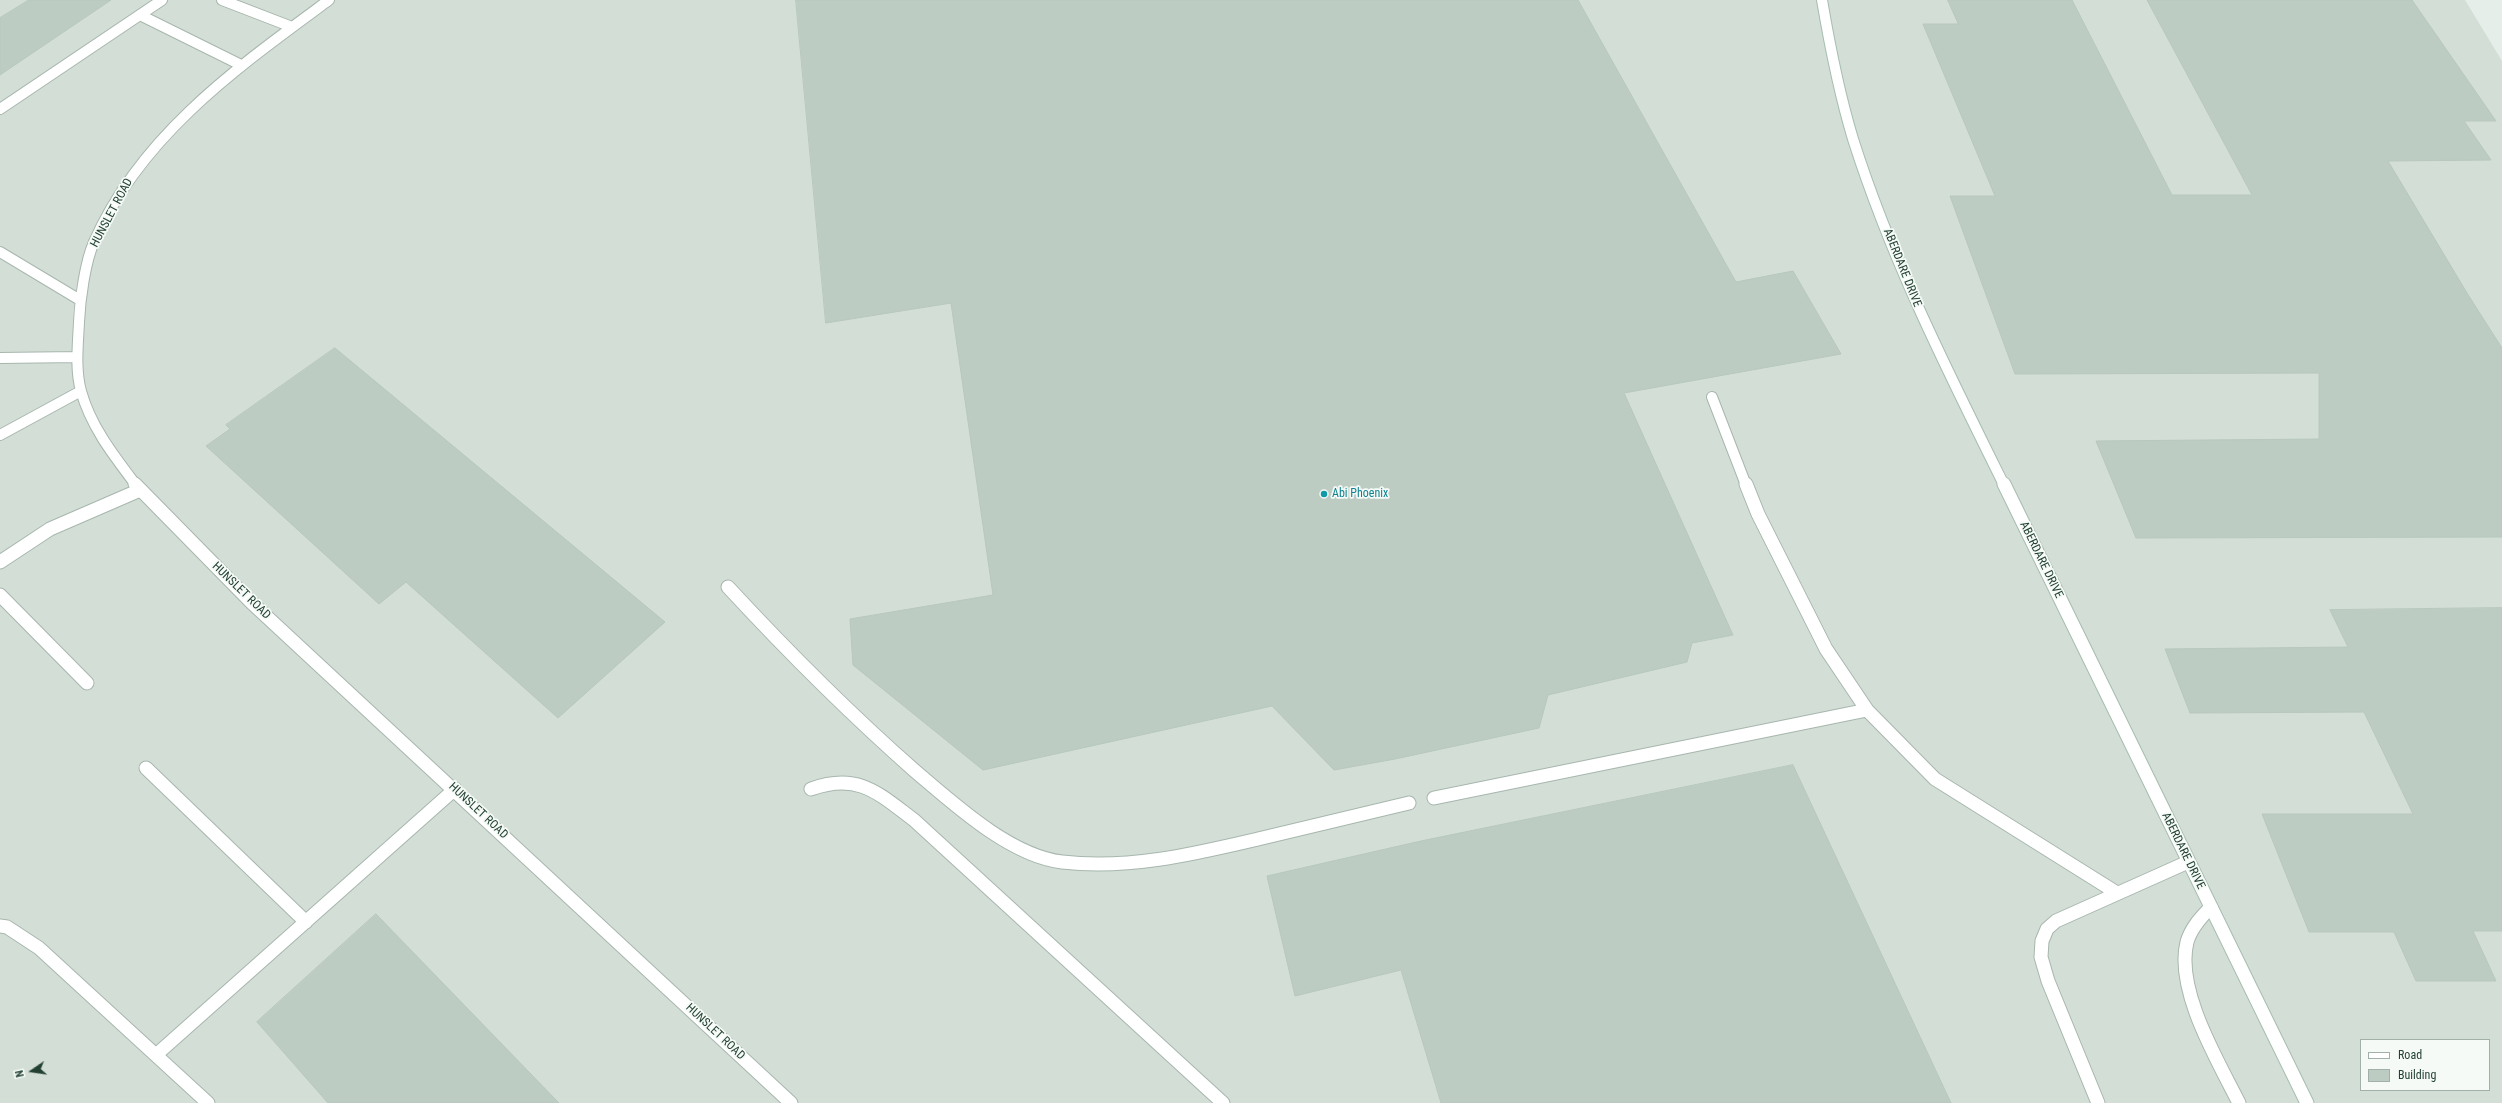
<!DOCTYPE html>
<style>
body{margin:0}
#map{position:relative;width:2502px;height:1103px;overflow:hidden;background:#e5eee8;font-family:"Roboto Condensed",sans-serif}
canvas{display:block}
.legend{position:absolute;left:2360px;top:1039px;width:130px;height:52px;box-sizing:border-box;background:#f5faf7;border:1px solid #a1b0a9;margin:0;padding:5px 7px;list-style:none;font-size:12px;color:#234133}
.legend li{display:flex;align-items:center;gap:8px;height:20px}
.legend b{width:20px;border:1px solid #a1b0a9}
.north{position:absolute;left:12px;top:1051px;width:40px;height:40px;-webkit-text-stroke:3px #f5faf7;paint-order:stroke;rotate:257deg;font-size:11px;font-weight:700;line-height:16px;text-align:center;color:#234133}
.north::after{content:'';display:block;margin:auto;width:14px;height:18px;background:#234133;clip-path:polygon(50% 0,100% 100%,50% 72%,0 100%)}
</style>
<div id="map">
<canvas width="2502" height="1103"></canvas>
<ul class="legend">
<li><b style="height:5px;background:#fff"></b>Road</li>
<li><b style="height:11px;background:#bdccc3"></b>Building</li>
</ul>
<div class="north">N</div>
</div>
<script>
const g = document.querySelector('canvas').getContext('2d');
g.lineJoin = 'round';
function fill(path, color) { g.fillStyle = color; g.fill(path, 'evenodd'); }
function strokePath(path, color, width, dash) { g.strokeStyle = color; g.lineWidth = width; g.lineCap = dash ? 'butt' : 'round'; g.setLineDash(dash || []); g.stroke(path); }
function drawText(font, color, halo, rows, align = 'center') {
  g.font = font + ' "Roboto Condensed",sans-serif'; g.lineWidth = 3.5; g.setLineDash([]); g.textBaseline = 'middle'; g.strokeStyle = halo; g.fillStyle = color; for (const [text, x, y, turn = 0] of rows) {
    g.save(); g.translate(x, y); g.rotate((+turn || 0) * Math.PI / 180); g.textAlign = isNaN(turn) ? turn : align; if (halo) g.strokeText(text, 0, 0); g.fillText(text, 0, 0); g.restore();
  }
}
fill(new Path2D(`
 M0 0H2465L2502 61V1103H0ZM2361 1040H2489V1090H2361Z`), '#d3ded7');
const building = new Path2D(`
 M29 0H111L0 75V18Z
 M796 0H1578L1736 282 1793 271 1841 354 1624 393 1733 635 1692 643 1687 662 1548 695 1539 728 1395 759 1334 770 1272 706 983 770 853 665 850 619 993 595 951 303 826 323Z
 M1948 0H2072L2172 195H2252L2147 0H2412L2496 121H2464L2491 160 2388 161 2467 293 2502 348V537L2136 538 2096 441 2319 439V373L2015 374 1950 196H1995L1923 24H1958Z
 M335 348 665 622 558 718 406 582 379 604 206 446 230 429 226 425Z
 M2502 608V931H2473L2496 981H2416L2394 932H2309L2262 814H2413L2364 712 2190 713 2165 649 2348 647 2330 610Z
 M1793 765 1951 1103H1441L1401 970 1295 996 1267 876 1421 841Z
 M376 914 559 1103H328L257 1022Z`);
fill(building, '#bdccc3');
strokePath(building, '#b7c8bd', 1);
const laneFar1 = new Path2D(`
 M222 0 292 27
 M140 15 241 65
 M0 109 162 0
 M0 252 80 300
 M0 358 77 357
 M1712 397 1746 485
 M0 435 81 391
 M136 485C114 456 91 427 81 391 75 369 78 344 79 322 80 300 85 262 94 242 141 135 238 67 329 0`);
const lane = new Path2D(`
 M135 484 252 603 791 1103
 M1746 484 1758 514 1826 649 1867 710 1935 779 2117 893
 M0 562 50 529 140 490
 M728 587C789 653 848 712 915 771 954 804 1010 856 1062 862 1128 870 1194 854 1258 839 1308 827 1359 815 1409 803
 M0 595 87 683
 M146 768 306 922
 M811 789C858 772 878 793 914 820L1223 1103
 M1434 798 1867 710
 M2211 907C2201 917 2191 928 2187 942 2175 990 2218 1061 2239 1103
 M0 926 7 927 39 948 208 1103
 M157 1054 455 789
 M2098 1103 2048 981 2041 957 2042 941 2047 929 2056 921 2188 862`);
const secondaryFar1 = new Path2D(`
 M1822 0C1830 47 1839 93 1853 139 1891 259 1948 372 2004 485`);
const secondary = new Path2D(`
 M2004 484 2307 1103`);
strokePath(laneFar1, '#a7b7ae', 12);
strokePath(lane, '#a7b7ae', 15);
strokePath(secondaryFar1, '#a6bdb0', 12);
strokePath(secondary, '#a6bdb0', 15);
strokePath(laneFar1, '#fff', 10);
strokePath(lane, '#fff', 13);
strokePath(secondaryFar1, '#fff', 10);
strokePath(secondary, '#fff', 13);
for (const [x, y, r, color] of [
 [1324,494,4,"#0f9aa8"]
]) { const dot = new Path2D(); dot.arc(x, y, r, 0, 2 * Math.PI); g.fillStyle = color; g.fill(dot); strokePath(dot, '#f5faf7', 1.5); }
drawText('12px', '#234133', '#f5faf7', [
 ["HUNSLET ROAD",112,213,-62],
 ["ABERDARE DRIVE",1902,268,68],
 ["ABERDARE DRIVE",2041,560,64],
 ["HUNSLET ROAD",241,591,44],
 ["HUNSLET ROAD",478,811,43],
 ["ABERDARE DRIVE",2183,851,64],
 ["HUNSLET ROAD",715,1032,43]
]);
drawText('12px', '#0d838f', '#f5faf7', [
 ["Abi Phoenix",1332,494]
], 'left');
</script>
